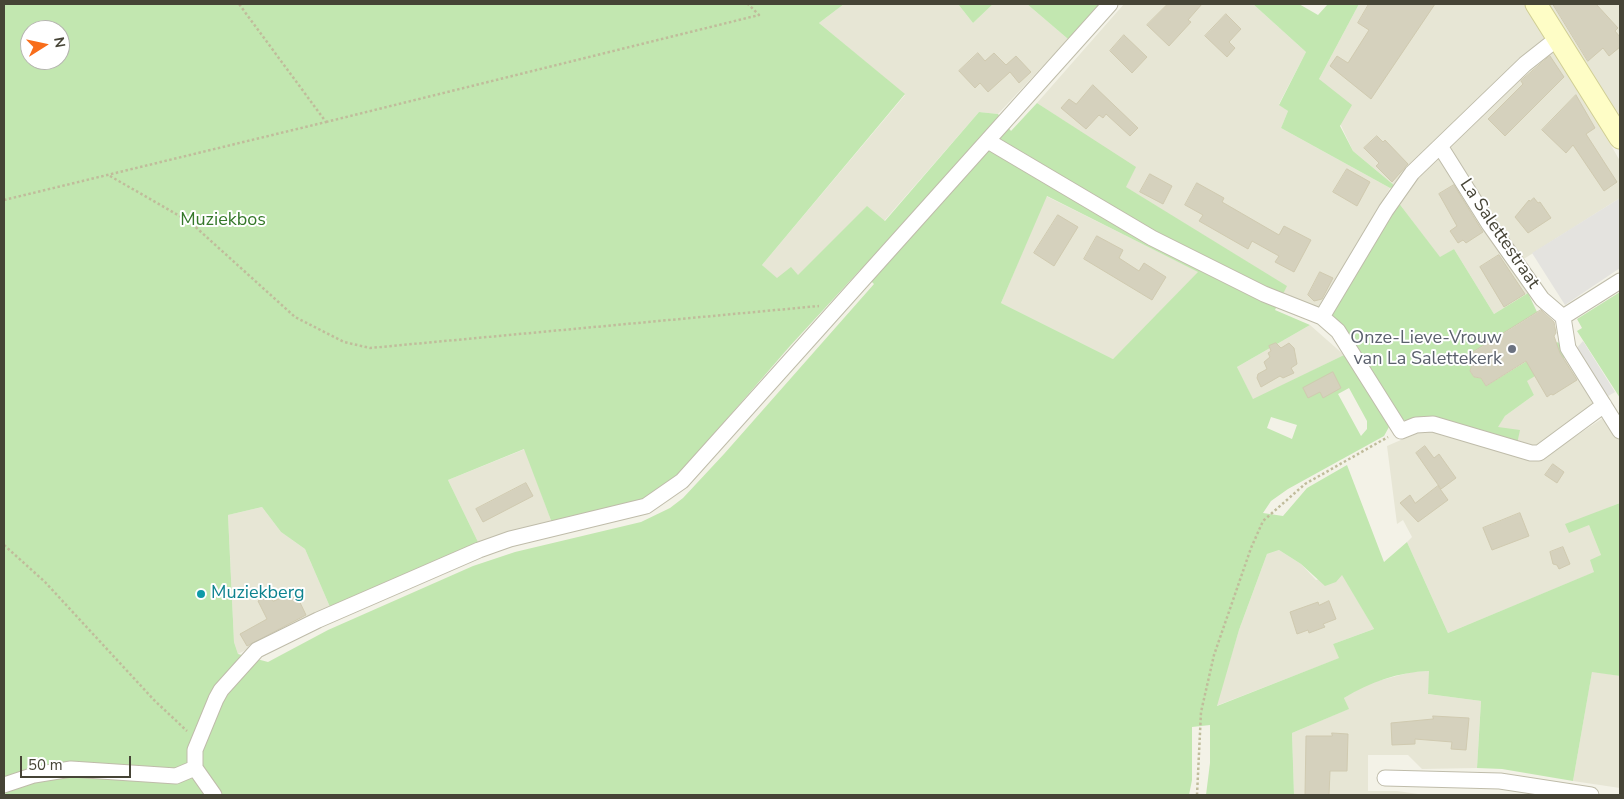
<!DOCTYPE html>
<style>
body{margin:0}
#map{position:relative;width:1624px;height:799px;overflow:hidden;background:#f3f2e7;font-family:"Nunito Sans",sans-serif}
canvas{display:block}
.frame{position:absolute;inset:0;border:5px solid #464436;pointer-events:none}
.north{position:absolute;left:20px;top:20px;width:50px;height:50px;box-sizing:border-box;background:#fff;border:1px solid #b5b4af;border-radius:50%;rotate:80deg;font-size:14px;font-weight:700;line-height:20px;text-align:center;color:#464436}
.north::after{content:'';display:block;margin:auto;width:18px;height:22px;background:#f86d1a;clip-path:polygon(50% 0,100% 100%,50% 72%,0 100%)}
.scale{position:absolute;left:20px;top:756px;width:111px;height:22px;box-sizing:border-box;border:2px solid #464436;border-top:0;padding-left:6px;font-size:15px;line-height:18px;white-space:nowrap;color:#464436;-webkit-text-stroke:4px #fff;paint-order:stroke}
</style>
<div id="map">
<canvas width="1624" height="799"></canvas>
<div class="frame"></div>
<div class="north">N</div>
<div class="scale">50 m</div>
</div>
<script>
const g = document.querySelector('canvas').getContext('2d');
g.lineJoin = 'round';
function fill(path, color) { g.fillStyle = color; g.fill(path, 'evenodd'); }
function strokePath(path, color, width, dash) { g.strokeStyle = color; g.lineWidth = width; g.lineCap = dash ? 'butt' : 'round'; g.setLineDash(dash || []); g.stroke(path); }
function drawText(font, color, halo, rows, align = 'center') {
  g.font = font + ' "Nunito Sans",sans-serif'; g.lineWidth = 4; g.setLineDash([]); g.textBaseline = 'middle'; g.strokeStyle = halo; g.fillStyle = color; for (const [text, x, y, turn = 0] of rows) {
    g.save(); g.translate(x, y); g.rotate((+turn || 0) * Math.PI / 180); g.textAlign = isNaN(turn) ? turn : align; if (halo) g.strokeText(text, 0, 0); g.fillText(text, 0, 0); g.restore();
  }
}
fill(new Path2D(`
 M844 4H958L973 23 993 4H1027L1068 39 998 114 979 112 884 221 867 207 798 276 777 279 762 265 905 95 819 23Z
 M1124 4H1253L1306 52 1279 104 1288 111 1281 128 1390 188 1319 307 1313 308 1282 296 1286 286 1125 187 1135 168 1037 103Z
 M1359 4H1528L1552 39 1395 186 1353 151 1319 79Z
 M1543 4H1620V128Z
 M1555 48 1620 161V198L1519 262 1444 147 1530 66Z
 M1439 153 1528 293 1494 314 1454 249 1440 258 1398 202 1406 189Z
 M1046 196 1199 272 1113 359 1001 303Z
 M1310 325 1344 355 1253 400 1237 367Z
 M1567 356 1597 406 1539 446 1517 444 1497 427 1505 416 1534 395 1526 381Z
 M1606 416 1620 439V503L1566 525H1589L1601 555 1595 572 1448 633 1407 542 1412 537 1403 520 1397 524 1387 446 1417 433 1433 431 1550 453Z
 M525 449 552 523 479 544 448 480Z
 M262 507 281 532 305 549 330 607 238 654 234 642 228 515Z
 M1279 550 1301 564 1316 580 1342 574 1374 629 1333 644 1340 658 1216 706 1239 630 1267 554Z
 M1430 671 1428 694 1481 701 1477 768 1422 769 1408 755H1368V791H1397L1425 795H1294L1292 733 1348 709 1344 698 1366 684 1412 672Z
 M1592 671 1620 676V788L1573 781Z`), '#e7e6d5');
fill(new Path2D(`
 M4 4H844L819 23 905 94 762 265 777 278 791 267 798 275 867 206 885 221 979 112 998 114 1011 131 1037 103 1136 167 1126 187 1287 286 1275 310 1310 325 1237 367 1253 399 1344 355 1386 420 1389 427 1384 436 1288 489 1271 501 1263 513 1283 516 1307 488 1347 465 1384 562 1407 542 1448 633 1594 572 1590 560 1601 555 1589 525 1569 533 1565 524 1620 503V676L1592 672 1573 781 1502 769 1477 768 1481 701 1428 694 1429 671C1398 672 1370 682 1344 698L1349 709 1292 733 1294 795H1206L1210 763V725L1192 727V780L1189 795H4ZM30 30H60V60H30ZM1047 196 1198 272 1113 359 1001 303ZM860 270 874 284 724 454 683 498 670 508 641 522 515 552 473 566 328 630 268 662 238 654 234 642 228 515 262 507 281 532 305 549 330 607 479 544 448 480 524 449 552 523 641 502 680 473 790 346ZM1349 388 1367 421V429L1361 436 1338 394ZM1271 417 1297 425 1292 439 1267 428ZM1279 550 1301 564 1325 586 1336 582 1342 575 1374 629 1333 644 1339 658 1217 706 1239 630 1267 554Z
 M958 4H993L973 23Z
 M1027 4H1101L1068 39Z
 M1253 4H1299L1318 15 1328 4H1359L1319 79 1352 105 1340 126 1353 151 1395 186 1390 188 1281 128 1288 111 1279 105 1306 52Z
 M1398 202 1440 257 1454 249 1494 314 1528 293 1537 312 1539 311 1467 356 1472 364 1470 371 1474 377 1481 378 1486 386 1558 342 1567 356 1527 381 1534 395 1505 416 1498 427 1520 430 1517 444 1410 423 1398 417 1332 315Z
 M1620 292V398L1577 331 1582 328 1577 319Z`), '#c2e7b0');
fill(new Path2D(`
 M1620 198V268L1565 305 1532 253Z
 M1583 341 1615 392 1603 399 1575 350Z`), '#e4e3df');
const building = new Path2D(`
 M1168 4H1202L1188 20 1191 22 1169 46 1147 25Z
 M1369 4H1435L1371 99 1330 66 1337 56 1348 63 1369 30 1358 23Z
 M1553 4H1596L1618 28 1615 31 1620 37V47L1609 56 1603 48 1588 61Z
 M1226 14 1241 29 1229 42 1235 48 1227 57 1205 36Z
 M1124 35 1147 57 1132 73 1110 51Z
 M978 53 985 61 994 53 1006 65 1016 56 1031 72 1019 83 1010 72 988 92 980 83 975 88 959 71Z
 M1550 56 1564 77 1505 136 1488 119 1523 84 1521 81Z
 M1093 85 1138 128 1130 136 1106 114 1103 118 1099 115 1086 129 1061 108 1069 99 1076 104Z
 M1576 95 1595 128 1586 134 1617 182 1604 191 1573 145 1566 153 1542 130Z
 M1377 136 1383 142 1385 140 1408 164 1392 182 1376 166 1379 163 1364 148Z
 M1347 169 1370 182 1357 206 1333 192Z
 M1150 174 1172 186 1163 204 1140 192Z
 M1197 183 1224 198 1222 202 1279 235 1284 226 1311 240 1294 272 1275 262 1279 256 1252 241 1248 249 1199 221 1203 215 1185 205Z
 M1454 185 1483 232 1466 243 1463 240 1458 243 1450 231 1457 226 1439 194Z
 M1534 198 1538 203 1540 202 1551 218 1528 233 1515 217 1529 200 1530 201Z
 M1058 215 1078 227 1054 266 1034 253Z
 M1097 236 1123 250 1119 258 1139 271 1144 263 1166 277 1152 300 1084 259Z
 M1499 255 1525 294 1504 307 1480 267Z
 M1320 272 1333 278 1322 299 1314 301 1308 295Z
 M1541 310 1554 322 1556 333 1554 336 1560 353 1577 380 1553 395 1551 394 1547 397 1526 361 1486 386 1481 378 1474 377 1470 371 1472 364 1467 356Z
 M1276 343 1281 348 1289 343 1294 348 1297 364 1291 368 1294 373 1283 378 1280 376 1261 387 1257 378 1258 374 1267 369 1264 362 1270 357 1268 353 1271 351 1269 346Z
 M1333 372 1341 388 1323 398 1320 392 1308 398 1303 388Z
 M1425 446 1434 458 1439 454 1456 478 1441 489 1416 453Z
 M1553 464 1564 472 1557 483 1545 475Z
 M526 483 533 496 483 522 476 509Z
 M1438 486 1448 500 1418 522 1400 503 1410 495 1415 503Z
 M1520 513 1529 536 1492 550 1483 528Z
 M1563 547 1570 564 1559 569 1557 565 1553 564 1550 552Z
 M295 592 306 615 247 646 240 634 267 619 258 601 269 594 273 601Z
 M1329 601 1336 619 1323 624 1325 627 1309 633 1308 630 1297 634 1290 612 1318 602 1319 605Z
 M1433 716 1469 718 1466 750 1451 749 1452 742 1415 739V744L1392 745 1391 723 1433 719Z
 M1332 733 1348 734 1347 771H1330L1329 795H1305L1306 736H1332Z`);
fill(building, '#d5d1bd');
strokePath(building, '#d0cab0', 1);
const minor = new Path2D(`
 M988 141 1152 238 1264 294 1322 317 1338 331 1401 431 1416 425 1433 424 1531 453H1539L1604 405
 M1440 146 1489 224 1542 299 1563 317
 M1322 317 1386 210 1412 173 1525 64 1558 38
 M1563 317 1568 348 1620 431
 M1563 317 1620 281
 M195 768V750L216 699 221 690 257 650 318 620 479 550 510 539 646 506 682 481 1110 4
 M195 768 214 795
 M1385 778 1500 781 1591 795
 M4 785 34 775 71 769 176 776 195 768`);
const secondary = new Path2D(`
 M1536 4 1620 138`);
strokePath(minor, '#bfbcaa', 17);
strokePath(secondary, '#d0ce94', 23);
strokePath(new Path2D(`
 M326 122 759 15 748 4
 M110 176 190 222 295 317 344 342 370 348 819 306
 M4 200 326 122 239 4
 M4 545 45 582 154 700 187 731
 M1197 795 1201 712 1214 655 1251 548 1263 521 1305 484 1388 437`), '#c0bc9b', 2.5, [2.5, 2.5]);
strokePath(minor, '#fff', 15);
strokePath(secondary, '#fefdc6', 21);
for (const [x, y, r, color] of [
 [1512,349,5,"#6b7280"],
 [201,594,5,"#0f9aa8"]
]) { const dot = new Path2D(); dot.arc(x, y, r, 0, 2 * Math.PI); g.fillStyle = color; g.fill(dot); strokePath(dot, '#fff', 2); }
drawText('18px', '#35782a', '#fff', [
 ["Muziekbos",223,221]
]);
drawText('18px', '#464436', '#fff', [
 ["La Salettestraat",1499,234,56]
]);
drawText('18px', '#5b616d', '#fff', [
 ["Onze-Lieve-Vrouw",1502,339],
 ["van La Salettekerk",1502,360]
], 'right');
drawText('18px', '#0d838f', '#fff', [
 ["Muziekberg",211,594]
], 'left');
</script>
